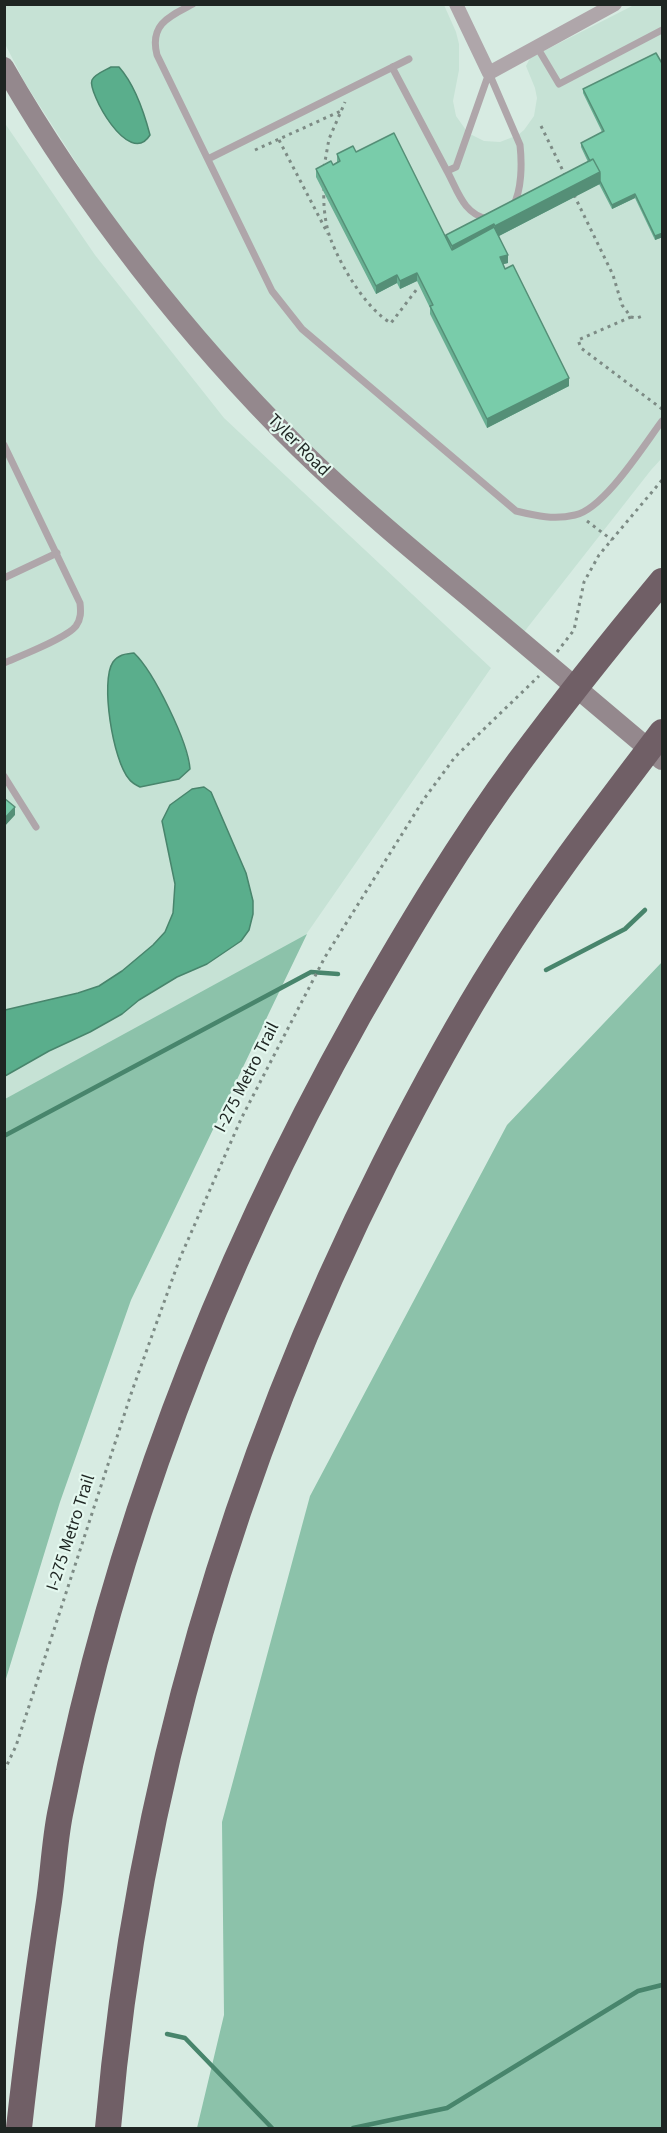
<!DOCTYPE html>
<style>
body{margin:0}
#map{position:relative;width:667px;height:2133px;overflow:hidden;background:#d7ebe2;font-family:"Source Sans 3",sans-serif}
canvas{display:block}
.frame{position:absolute;inset:0;border:6px solid #1e2522;pointer-events:none}
</style>
<div id="map">
<canvas width="667" height="2133"></canvas>
<div class="frame"></div>
</div>
<script>
const g = document.querySelector('canvas').getContext('2d');
g.lineJoin = 'round';
function fill(path, color) { g.fillStyle = color; g.fill(path, 'evenodd'); }
function strokePath(path, color, width, dash) { g.strokeStyle = color; g.lineWidth = width; g.lineCap = dash ? 'butt' : 'round'; g.setLineDash(dash || []); g.stroke(path); }
function drawText(font, color, halo, rows, align = 'center') {
  g.font = font + ' "Source Sans 3",sans-serif'; g.lineWidth = 4.5; g.setLineDash([]); g.textBaseline = 'middle'; g.strokeStyle = halo; g.fillStyle = color; for (const [text, x, y, turn = 0] of rows) {
    g.save(); g.translate(x, y); g.rotate((+turn || 0) * Math.PI / 180); g.textAlign = isNaN(turn) ? turn : align; if (halo) g.strokeText(text, 0, 0); g.fillText(text, 0, 0); g.restore();
  }
}
fill(new Path2D(`
 M4 5H444L456 32 459 44V70L453 101 456 116 468 133 484 141 500 142 518 135 524 130 534 116 537 98 535 88 526 66 530 58 634 5H662V458L651 470 524 632 364 499 304 442 244 380 182 306 138 251 99 198 25 83 5 44Z
 M4 122 95 255 224 418 491 668 303 939 4 1101Z`), '#c6e2d5');
fill(new Path2D(`
 M307 934 131 1300 60 1502 5 1682V1099Z
 M662 962V2128H197L224 2015 222 1822 310 1496 507 1125Z`), '#8cc2aa');
const water = new Path2D(`
 M111 67H119C135 85 144 112 150 135 129 169 87 91 92 80 95 74 106 70 111 67Z
 M134 653C154 672 188 742 190 769L179 779 140 787C136 785 131 782 129 779 113 761 100 681 113 662 119 654 126 654 134 653Z
 M204 787 211 792 246 873 253 901V914L249 930 241 941 207 964 177 977 139 1000 122 1014 90 1032 49 1051 5 1076V1010L78 993 99 986 122 971 153 945 165 932 173 913 175 884 162 821 170 805 192 789Z`);
fill(water, '#5aae8c');
strokePath(water, '#48856c', 1.5);
strokePath(new Path2D(`
 M546 970 625 929 645 910
 M4 1136 311 972 338 974
 M167 2034 185 2038 272 2128
 M353 2128 447 2108 638 1991 662 1985`), '#48856c', 4.5);
strokePath(new Path2D(`
 M541 126 565 175
 M279 140 328 234
 M255 150 343 110
 M324 167 329 139 345 102
 M324 188C323 204 325 225 331 240 341 266 366 309 391 323L417 289
 M574 195 613 275 622 305 631 317 637 318 645 315
 M631 317 578 340 581 348 662 409
 M587 521 612 540
 M557 652 574 630 584 582 599 555 662 480
 M4 1771 16 1746 132 1391 180 1258 241 1119 325 957 424 799 455 757 539 676`), '#7d8b85', 3, [3, 4.5]);
strokePath(new Path2D(`
 M193 4C170 16 149 24 157 55L272 291 302 329 516 511C537 516 554 520 575 515 604 509 644 445 662 421
 M537 47 559 84 662 30
 M392 67 447 171 456 167 489 73
 M489 73 520 145C522 163 522 190 513 206
 M208 159 409 59
 M447 171C458 191 463 214 488 219
 M4 445 80 603C81 612 81 619 76 626 67 638 20 656 4 663
 M4 578 57 553
 M4 776 36 827`), '#afa6aa', 7);
strokePath(new Path2D(`
 M456 4 489 73 615 4`), '#afa6aa', 14);
strokePath(new Path2D(`
 M4 67C81 202 189 339 299 448 353 501 412 550 470 598 534 652 598 706 662 760`), '#94888d', 20);
strokePath(new Path2D(`
 M19 2128C27 2055 37 1981 48 1908 53 1877 54 1845 60 1814 115 1533 219 1265 359 1015 408 929 460 842 519 762 565 700 613 640 662 581
 M108 2128C137 1792 233 1464 385 1163 420 1094 456 1027 497 962 547 882 605 808 662 732`), '#705f66', 26);
fill(new Path2D(`
 M663 65V237L655 240 635 198 612 209 599 184 499 236 508 263 503 264 569 386 487 428 430 314V308L417 281 400 289 397 283 376 294 316 177V169L333 165 337 162V154L356 152 446 238V235L588 162 581 147V143L602 132 583 93V89Z`), '#68af92');
fill(new Path2D(`
 M600 172V184L495 238V226Z
 M635 194V198L612 209V205Z
 M494 224V236L452 258V246Z
 M663 233V237L655 240V236Z
 M508 255V263L500 265V257Z
 M417 273V281L400 289V281Z
 M397 275V283L376 294V286Z
 M569 378V386L487 428V419Z
 M15 807V815L4 827V819Z`), '#558f77');
const building = new Path2D(`
 M656 53 663 65V233L655 236 635 194 612 205 600 181V172L593 159 590 161 581 143 604 131 583 89Z
 M394 133 452 250 494 227 508 255 500 257 505 269 513 265 569 378 487 419 430 306 433 305 417 273 400 281 397 275 376 286 316 169 331 161 333 165 340 161 337 154 353 146 356 152Z
 M593 159 600 172 495 226 494 224 452 246 446 235Z
 M4 798 15 807 4 819Z`);
fill(building, '#79ccaa');
strokePath(building, '#558f77', 1.5);
drawText('18px', '#1e2522', '#e4f8ef', [
 ["Tyler Road",298,446,45],
 ["I-275 Metro Trail",248,1078,-63],
 ["I-275 Metro Trail",72,1533,-72]
]);
</script>
